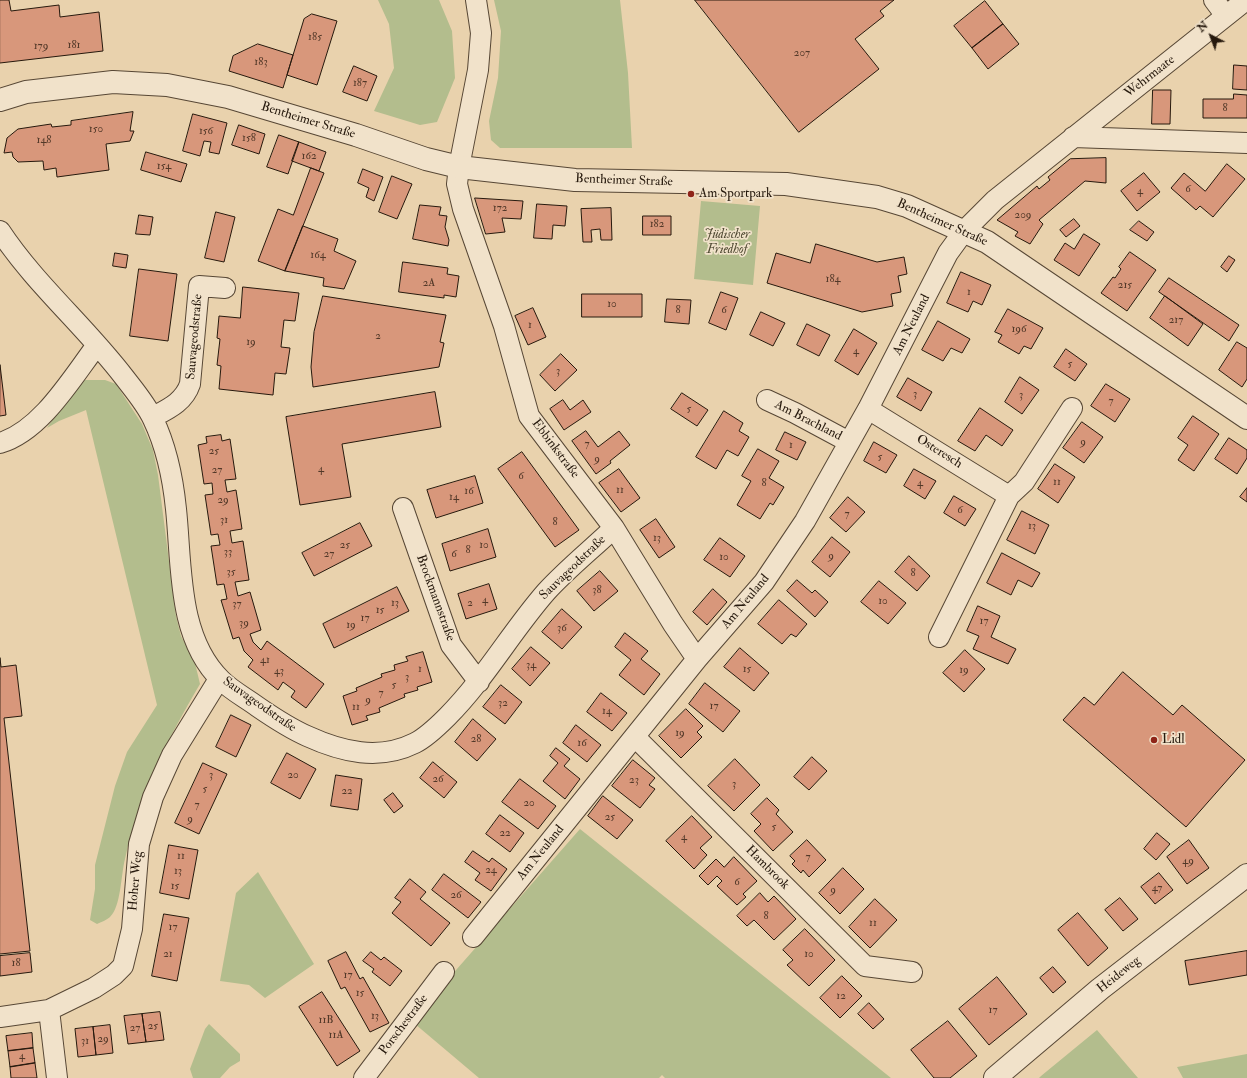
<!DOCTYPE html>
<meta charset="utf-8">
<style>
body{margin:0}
#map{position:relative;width:1247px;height:1078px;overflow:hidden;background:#e9d2ad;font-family:"IM FELL Double Pica",serif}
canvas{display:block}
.north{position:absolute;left:1191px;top:16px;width:40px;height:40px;-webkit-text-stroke:3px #f1e2ca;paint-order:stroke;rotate:318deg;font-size:11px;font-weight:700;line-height:16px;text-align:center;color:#26190d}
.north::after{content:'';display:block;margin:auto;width:14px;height:18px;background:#26190d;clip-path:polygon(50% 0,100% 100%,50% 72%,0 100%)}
</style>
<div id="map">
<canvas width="1247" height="1078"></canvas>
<div class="north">N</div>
</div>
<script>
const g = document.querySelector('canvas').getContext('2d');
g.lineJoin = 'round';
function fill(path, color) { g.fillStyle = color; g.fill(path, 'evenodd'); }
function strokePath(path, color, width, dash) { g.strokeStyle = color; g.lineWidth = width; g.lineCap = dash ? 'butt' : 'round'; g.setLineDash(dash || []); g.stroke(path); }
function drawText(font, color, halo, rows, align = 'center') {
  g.font = font + ' "IM FELL Double Pica",serif'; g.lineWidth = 3.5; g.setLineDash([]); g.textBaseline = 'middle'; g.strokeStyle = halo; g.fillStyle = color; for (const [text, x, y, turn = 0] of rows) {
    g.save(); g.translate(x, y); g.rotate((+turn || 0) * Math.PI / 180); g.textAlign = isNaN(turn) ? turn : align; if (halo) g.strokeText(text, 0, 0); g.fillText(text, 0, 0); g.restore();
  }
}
fill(new Path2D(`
 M378 0H439L452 31 455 78 437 122 420 125 374 111 394 68 389 24Z
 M494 0H620L628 73 632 148H500L491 140 489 121 498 78 501 31Z
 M701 201 760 206 753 285 694 279Z
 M85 380H105L116 384 142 424 153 450 158 475 176 616 181 636 195 663 200 684C167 740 139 795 125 859 121 874 121 907 110 917 107 920 101 922 97 924L90 920 95 889V865L115 786 127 752 157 705 86 410 59 421 47 428 73 388Z
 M580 829 891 1078H665L662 1075 659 1078H479L415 1024 449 978Z
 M258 872 314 964 265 998 249 985 220 981 236 893Z
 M209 1024 240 1054V1061L230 1067 220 1078H193L190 1069 205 1029Z
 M1097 1030 1138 1078H1039L1041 1076Z
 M1247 1054V1078H1183L1177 1067Z`), '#b3bd8d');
const building = new Path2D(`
 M0 0H9L11 11 59 5 60 17 99 12 103 51 0 63Z
 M695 0H894L880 11 884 16 855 39 879 69 799 132Z
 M985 1 1003 24 972 48 954 26Z
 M312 14 337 21 317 85 287 75 304 19Z
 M1003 24 1019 44 988 69 972 48Z
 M258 44 293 55 283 88 229 71 233 56Z
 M1234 65 1247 66V90L1233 89Z
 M354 66 377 76 367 101 343 92Z
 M1153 90H1171L1170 124H1152Z
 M1234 94 1247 95V118H1203V99H1233Z
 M133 112 130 131H134L130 141 106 144 109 170 57 177 56 168 44 170 43 161 18 162 13 157 12 152 4 153 7 138 18 129 51 124 52 127 71 125V121Z
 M193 114 227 123 219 154 209 152 211 142 204 141 200 156 183 151Z
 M239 125 265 134 259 154 232 145Z
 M279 135 299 142 288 174 267 167Z
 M299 142 326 152 319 171 292 161Z
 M146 152 187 164 181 182 141 170Z
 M1106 158V183L1085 181 1039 220 1043 224 1030 244 1015 236 1018 232 997 220 1037 186 1039 189 1050 180 1048 177 1070 159Z
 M1227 164 1245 179 1213 217 1200 206 1196 210 1171 188 1184 173 1205 191Z
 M311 168 324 173 285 271 258 261 278 209 293 215Z
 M363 169 383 177 374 201 366 197 369 188 358 183Z
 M1144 173 1160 192 1137 211 1121 191Z
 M392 176 412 184 397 219 379 212Z
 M475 198 523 201 521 219 502 218 505 232 486 234Z
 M537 204 567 206 565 226 553 225 552 239 534 238Z
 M420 205 441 207 439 215 447 216 445 227 449 240 448 246 413 239Z
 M611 208 612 240H601L600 229 591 230 592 242H583L581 209Z
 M216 212 235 217 224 262 205 258Z
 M139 215 153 217 150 235 136 234Z
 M643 216H671V235H643Z
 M1074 219 1080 226 1066 237 1060 230Z
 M1139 221 1154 232 1147 241 1130 230Z
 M303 226 338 239 334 251 356 261 344 289 323 286 324 278 285 271Z
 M1084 234 1100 244 1079 276 1054 260 1065 243 1074 249Z
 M816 244 877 262 904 257 907 274 898 276 901 292 891 294 893 306 862 312 767 283 776 253 810 263Z
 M1130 252 1156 270 1127 311 1101 293 1113 277 1115 278 1121 269 1119 267Z
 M115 253 128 255 126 268 113 266Z
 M1229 256 1235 260 1227 272 1221 267Z
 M403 262 448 268 447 274 459 276 456 297 444 295V298L399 292Z
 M139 269 177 274 168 341 130 336Z
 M961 272 991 285 982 305 973 301 968 312 947 303Z
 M1169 278 1239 325 1229 341 1159 292Z
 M243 287 299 293 295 321 284 320 281 347 290 348 286 374 275 373 273 395 219 389 221 366 217 365 220 339 217 338 219 316 240 318Z
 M721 292 738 298 726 330 709 323Z
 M582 294H642V317H582Z
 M323 296 446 315 440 342 444 343 439 367 313 387 311 367 314 332Z
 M1165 296 1203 324 1188 346 1150 318Z
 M667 299 691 300 689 324 665 322Z
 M533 308 546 337 528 345 515 316Z
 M1008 309 1043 328 1031 349 1024 346 1019 354 998 342 1002 335 995 332Z
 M761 312 785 323 773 346 750 335Z
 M938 321 970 339 962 353 951 348 943 361 922 350Z
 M807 324 830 335 819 356 797 345Z
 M854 329 877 343 858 375 835 361Z
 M1237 342 1247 348V379L1242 387 1219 370Z
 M1066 349 1087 364 1075 381 1054 367Z
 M561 354 577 370 555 391 540 375Z
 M0 365 6 415 0 416Z
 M1020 377 1039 390 1022 414 1005 402Z
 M908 378 932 392 921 411 897 397Z
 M1106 384 1130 399 1115 422 1091 406Z
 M435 392 441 427 342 444 351 497 300 505 286 417Z
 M682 393 708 410 697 426 671 409Z
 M563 400 570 410 583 400 591 412 564 430 550 409Z
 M980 408 1013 430 1002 446 986 435 975 451 958 441Z
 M724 411 743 423 739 431 749 437 738 456 727 450 716 469 696 457Z
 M1193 416 1219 434 1194 471 1178 460 1188 445 1178 438Z
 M1082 422 1103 437 1084 463 1063 448Z
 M586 431 598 447 619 431 630 445 610 461 611 463 596 474 572 441Z
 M785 432 806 442 797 460 776 450Z
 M221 435 222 441 230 439 236 479 225 480 227 492 236 490 242 529 230 531 232 543 243 541 249 580 235 582 238 596 250 592 261 630 250 634 253 642 261 650 267 641 324 684 306 708 291 697 295 691 283 682 278 690 248 667 253 660 244 651 239 637 233 639 221 600 227 599 224 584 217 585 211 546 220 545 218 534 211 535 205 495 213 494 212 483 204 484 198 445 207 443 206 437Z
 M1229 438 1247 450V458L1237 474 1215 459Z
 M874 442 897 455 886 473 864 461Z
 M758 449 779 461 769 478 784 487 773 505 770 503 760 519 737 505 751 481 742 476Z
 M522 452 579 530 555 547 498 469Z
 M1055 464 1075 477 1058 503 1038 489Z
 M619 469 640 498 621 512 599 483Z
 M914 469 936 481 925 499 904 486Z
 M475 476 483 503 436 518 427 490Z
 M1247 488V502L1240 497Z
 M954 496 976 509 965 526 944 513Z
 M848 497 865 512 846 532 830 518Z
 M1022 511 1049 525 1035 554 1007 540Z
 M656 519 675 547 659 558 640 530Z
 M360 523 372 546 314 576 302 553Z
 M488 529 496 557 450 571 442 544Z
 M832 537 850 552 830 577 812 562Z
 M720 538 745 556 730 577 704 560Z
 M1002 553 1040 573 1032 587 1018 580 1011 595 987 583Z
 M909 556 930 576 917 591 895 572Z
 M600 571 618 591 594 611 577 591Z
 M797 580 812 593 815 590 828 602 815 617 787 591Z
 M879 581 906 603 888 624 861 602Z
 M489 584 497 609 466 619 458 594Z
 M397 587 409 611 334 648 323 624Z
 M713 589 727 602 707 625 693 612Z
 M779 600 807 624 796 637 791 634 782 644 758 624Z
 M978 606 1000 616 991 637 1016 649 1008 664 973 649 979 636 967 631Z
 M562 609 582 627 562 649 542 632Z
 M625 633 648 651 641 659 660 674 644 695 619 675 631 660 615 647Z
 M531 647 550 663 530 686 512 669Z
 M740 648 769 673 754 691 724 667Z
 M965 650 985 669 964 692 943 673Z
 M423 652 432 682 417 687 418 690 404 694 405 697 379 708 380 712 366 716 368 720 352 725 343 696 357 691 356 688 382 677 381 674 395 670 394 665 408 661 406 657Z
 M0 658 1 667 16 665 22 716 4 718 30 951 0 954Z
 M1123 672 1173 715 1182 705 1245 760 1186 827 1063 720 1084 697 1094 705Z
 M705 683 740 711 723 732 689 704Z
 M501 685 522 702 505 724 483 707Z
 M601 693 627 713 612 731 587 712Z
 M686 709 703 726 697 732 702 737 681 758 659 736Z
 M231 715 251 725 236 757 216 747Z
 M473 719 496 739 477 761 455 742Z
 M576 725 601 745 587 762 563 743Z
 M556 748 570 759 564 766 580 779 565 799 543 781 558 763 550 756Z
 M287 753 316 769 300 799 271 783Z
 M812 757 827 771 809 790 794 777Z
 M735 759 760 785 734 811 708 786Z
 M633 760 655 778 649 785 655 789 640 808 612 786Z
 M433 762 457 782 444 798 420 778Z
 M203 763 227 774 199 834 175 823Z
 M336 775 362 779 358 810 331 806Z
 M520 779 556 806 538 829 502 802Z
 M393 793 403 806 394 813 384 800Z
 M603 796 633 820 617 839 588 816Z
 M767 798 779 810 776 814 793 832 773 851 754 831 761 824 751 814Z
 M500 815 524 833 510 852 486 834Z
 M692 816 712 837 700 848 707 855 694 869 666 841Z
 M1157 833 1170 844 1156 860 1144 849Z
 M807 840 826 860 809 877 803 870 801 873 792 864 795 861 790 856Z
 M1189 840 1209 868 1187 884 1167 857Z
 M169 845 198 850 189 899 160 893Z
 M473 851 489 862 492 858 507 869 491 891 475 880 480 873 465 862Z
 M734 857 757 881 743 894 746 897 737 905 717 886 722 881 717 876 708 885 699 876 716 859 724 867Z
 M843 868 864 889 840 914 819 893Z
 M1159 873 1173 890 1155 904 1141 887Z
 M444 874 481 902 468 918 432 890Z
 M410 879 426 892 420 899 450 923 431 946 392 913 401 902 395 898Z
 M760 893 768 902 774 896 796 919 774 940 754 920 747 926 737 916Z
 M1120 898 1138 919 1123 931 1105 910Z
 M875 899 897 920 870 948 849 927Z
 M1078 913 1108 948 1088 966 1058 930Z
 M164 914 189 918 177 981 152 976Z
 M805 929 835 960 809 986 787 965 793 960 783 950Z
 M1247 951V975L1189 985 1185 961Z
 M346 952 360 979 363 977 389 1023 370 1032 345 987 341 989 328 961Z
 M371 952 381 960 384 957 402 971 390 986 372 972 374 969 363 961Z
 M30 953 32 972 0 976V956Z
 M1053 967 1066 982 1053 993 1040 978Z
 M842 976 862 996 840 1018 820 998Z
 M997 977 1027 1014 989 1045 959 1009Z
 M322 992 360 1051 337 1066 299 1007Z
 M869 1003 884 1019 873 1029 858 1014Z
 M160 1012 164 1040 146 1042 142 1014Z
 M142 1014 146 1042 128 1044 124 1016Z
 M948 1021 977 1056 950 1078H934L911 1050Z
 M110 1025 113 1053 96 1055 93 1027Z
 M93 1027 96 1055 78 1057 75 1029Z
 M32 1033 33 1048 8 1051 6 1036Z
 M33 1048 35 1063 10 1067 8 1051Z
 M35 1063 37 1078H11L10 1067Z`);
fill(building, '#d8977b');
strokePath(building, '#26190d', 1);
const minor = new Path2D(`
 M476 0 481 33 478 70 459 167 457 184 463 209 504 326 529 416 614 528 673 624 697 659
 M1214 0 1226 16
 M1073 137 1247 143
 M0 231C35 284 85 326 124 377 134 390 146 404 153 419 166 446 173 479 176 509 182 565 177 637 221 680 232 691 246 698 258 707 274 718 289 728 307 736 342 752 379 761 415 743 427 737 438 726 447 717 485 679 511 632 546 592 567 569 592 549 614 528
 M767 400 795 413 849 442
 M868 409 1009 496 939 637
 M153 417C168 409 184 402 190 384L199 286 225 288
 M0 443C41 431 72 378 97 345
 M1009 496 1024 482 1072 408
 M403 508 451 645 479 682
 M635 737 865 966 912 972
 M473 937 697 659 764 582 805 521 868 409 948 253 964 231 995 200 1246 0
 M49 1010 57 1078
 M0 1017 49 1010 94 988 114 975 123 966 132 929 139 844 153 797 172 755 219 679
 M364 1078 444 972`);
const tertiary = new Path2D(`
 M0 100 26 92 113 82 167 85 228 97 356 135 426 159 459 167 575 180 786 184 877 197 907 206 987 242 1247 418
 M995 1078 1100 989 1247 875`);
strokePath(minor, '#574735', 22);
strokePath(tertiary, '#574735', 24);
strokePath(minor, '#f1e2ca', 20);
strokePath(tertiary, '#f1e2ca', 22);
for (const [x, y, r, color] of [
 [691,194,4,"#8f2418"],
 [1154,740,4,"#8f2418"]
]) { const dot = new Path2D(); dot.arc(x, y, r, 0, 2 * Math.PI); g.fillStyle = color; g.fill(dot); strokePath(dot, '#f1e2ca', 1.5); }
drawText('11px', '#523828', null, [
 ["185",315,38],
 ["181",74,46],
 ["179",41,47],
 ["207",802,54],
 ["183",261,63],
 ["187",360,84],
 ["8",1225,109],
 ["150",96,130],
 ["156",206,132],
 ["158",249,139],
 ["148",44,141],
 ["162",309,157],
 ["154",164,167],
 ["6",1188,190],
 ["4",1140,192],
 ["172",500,209],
 ["209",1023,216],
 ["182",657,225],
 ["164",318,256],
 ["184",833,280],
 ["2A",429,284],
 ["215",1125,286],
 ["1",969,293],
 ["10",612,305],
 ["8",678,311],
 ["6",724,311],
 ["217",1176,321],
 ["1",530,326],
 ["196",1019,330],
 ["2",378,337],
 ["19",251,343],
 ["4",856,352],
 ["5",1070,365],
 ["3",558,372],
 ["3",915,395],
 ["3",1021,396],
 ["7",1111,402],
 ["5",689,410],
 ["9",1083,443],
 ["7",587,445],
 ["1",791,446],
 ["25",214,452],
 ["5",880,458],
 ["9",597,460],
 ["4",321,470],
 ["27",217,471],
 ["6",521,477],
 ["11",1057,483],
 ["8",764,484],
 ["4",920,484],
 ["11",620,491],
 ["16",469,492],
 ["14",454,498],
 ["29",223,501],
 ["6",960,511],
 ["7",847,515],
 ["31",224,521],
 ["8",555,523],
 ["13",1032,527],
 ["13",657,539],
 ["25",345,546],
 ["10",484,546],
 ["8",468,551],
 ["33",228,553],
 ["27",329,555],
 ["6",454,555],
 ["9",831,557],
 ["10",724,558],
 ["35",231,573],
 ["8",913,574],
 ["38",597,591],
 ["4",485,601],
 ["10",883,602],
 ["13",395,604],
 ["2",470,604],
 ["37",237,605],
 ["15",380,611],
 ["17",365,619],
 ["17",984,622],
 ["39",244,624],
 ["19",351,626],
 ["36",562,629],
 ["41",265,661],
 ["34",531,666],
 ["1",420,670],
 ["15",747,670],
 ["19",964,671],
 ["43",279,672],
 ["3",407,678],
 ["5",394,686],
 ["7",381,694],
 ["9",368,701],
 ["32",503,704],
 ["17",714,707],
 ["11",356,708],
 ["14",607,712],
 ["19",680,734],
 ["28",476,740],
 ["16",582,744],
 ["3",211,776],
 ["20",293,776],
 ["26",438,780],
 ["23",634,781],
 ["3",734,785],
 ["5",205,790],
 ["22",347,792],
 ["20",529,804],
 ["7",197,806],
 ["25",610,818],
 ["9",190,820],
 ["5",774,828],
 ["22",505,834],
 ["4",684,838],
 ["11",181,857],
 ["7",808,858],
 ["49",1188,862],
 ["24",491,871],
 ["13",178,872],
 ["6",737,883],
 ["15",175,887],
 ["47",1157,889],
 ["9",833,891],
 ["26",456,896],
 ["8",766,917],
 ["11",873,924],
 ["17",173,928],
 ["21",168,955],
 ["10",809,955],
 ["18",16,964],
 ["17",348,976],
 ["15",360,994],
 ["12",841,997],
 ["17",993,1011],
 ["13",375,1017],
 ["11B",326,1021],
 ["25",153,1027],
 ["27",135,1029],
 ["11A",336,1036],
 ["29",103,1040],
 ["31",85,1042],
 ["4",22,1057]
]);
drawText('13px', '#26190d', '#f1e2ca', [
 ["Wehrmaate",1150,77,-38],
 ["Bentheimer Straße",308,121,17],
 ["Bentheimer Straße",624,181,2],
 ["Bentheimer Straße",942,223,24],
 ["Am Neuland",912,325,-63],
 ["Sauvageodstraße",195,337,-85],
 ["Am Brachland",808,421,27],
 ["Ebbinkstraße",555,449,53],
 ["Osteresch",939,452,32],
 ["Sauvageodstraße",573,568,-44],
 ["Brockmannstraße",435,598,70],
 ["Am Neuland",746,602,-50],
 ["Sauvageodstraße",259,705,35],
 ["Am Neuland",541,853,-51],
 ["Hambrook",767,868,45],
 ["Hoher Weg",136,881,-85],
 ["Heideweg",1119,975,-38],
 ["Porschestraße",404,1025,-53]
]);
drawText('13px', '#26190d', '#f1e2ca', [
 ["Am Sportpark",699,194],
 ["Lidl",1162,740]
], 'left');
drawText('italic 13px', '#504a33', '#f1e2ca', [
 ["Jüdischer",727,235],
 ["Friedhof",727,250]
]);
</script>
